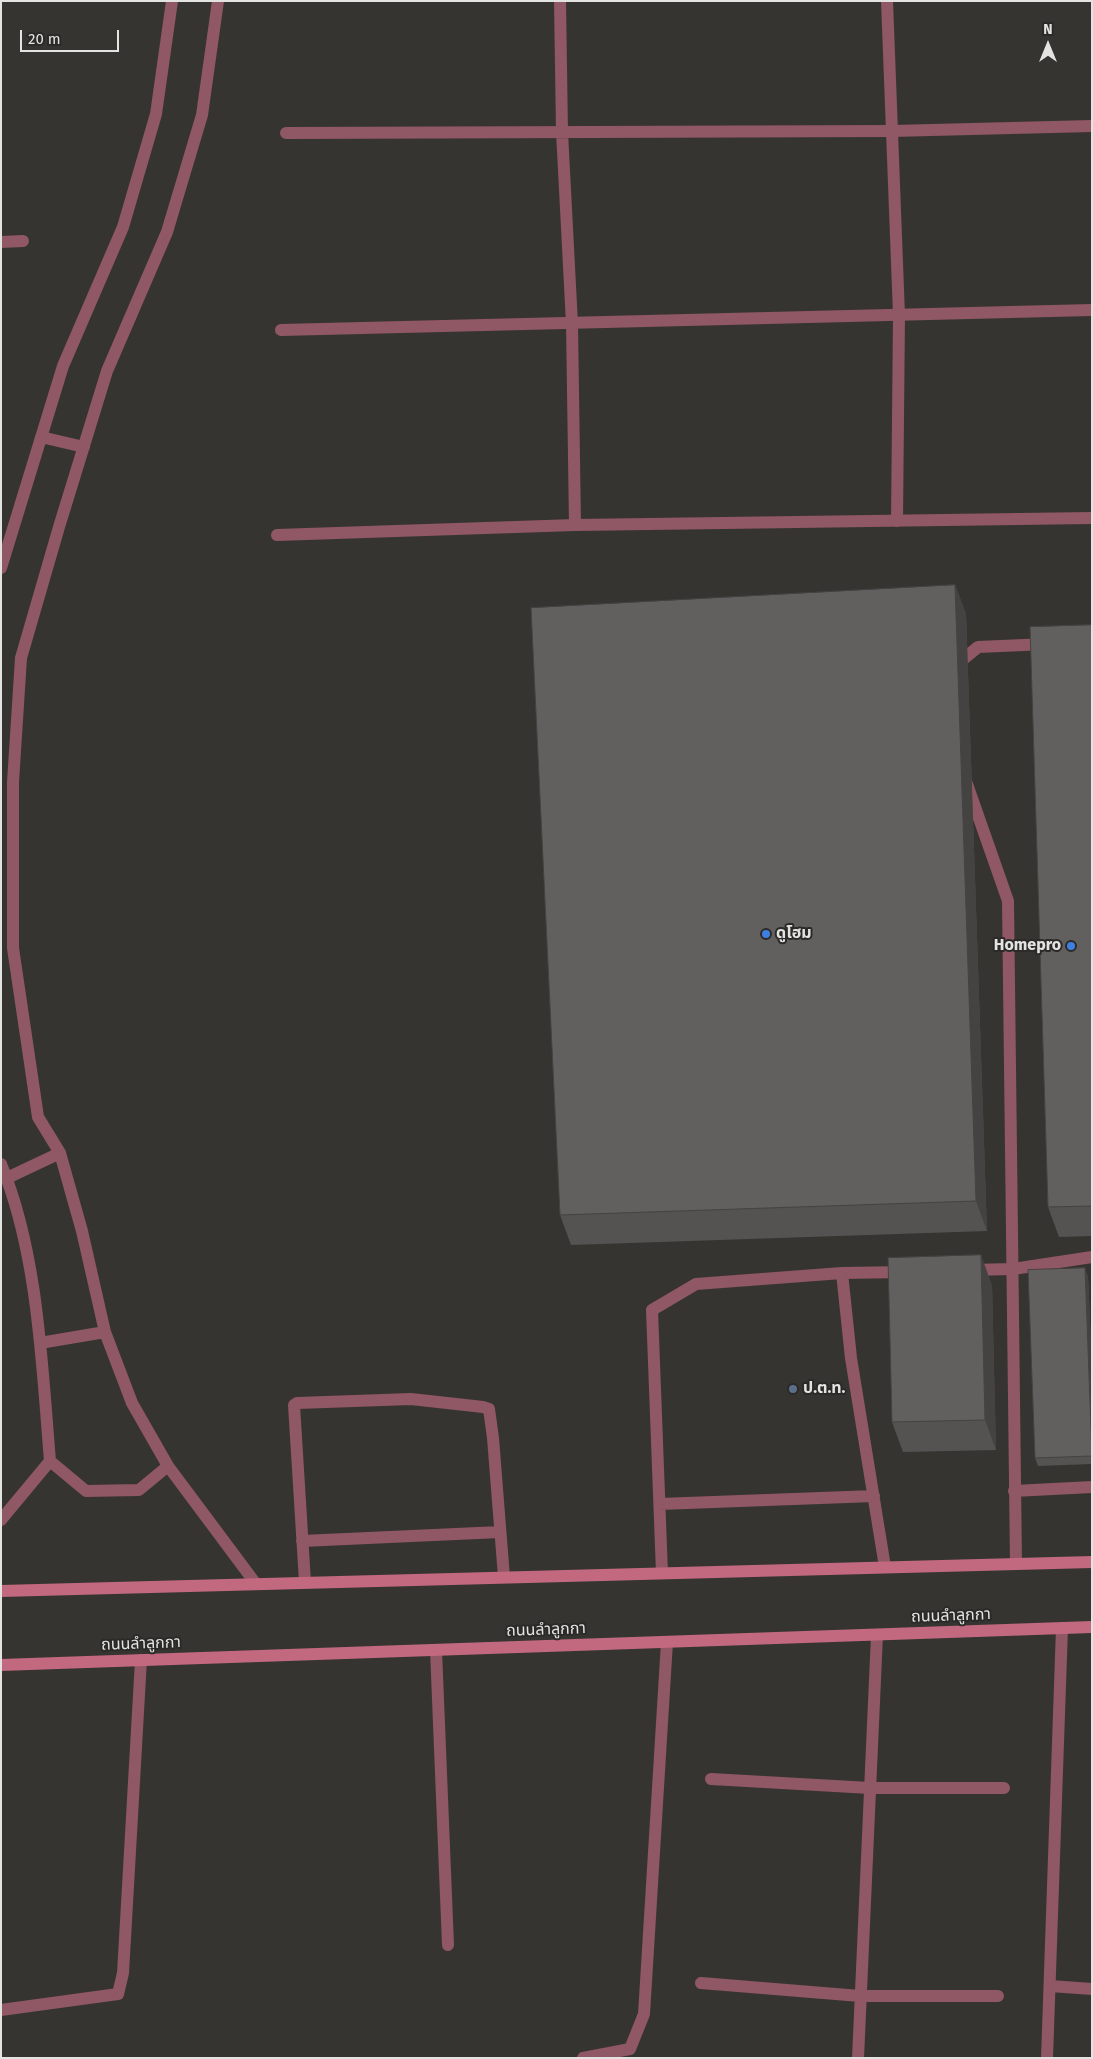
<!DOCTYPE html>
<meta charset="utf-8">
<style>
body{margin:0}
#map{position:relative;width:1093px;height:2059px;overflow:hidden;background:#353431;font-family:"Fira Sans",sans-serif}
canvas{display:block}
.frame{position:absolute;inset:0;border:2px solid #e3e3e1;pointer-events:none}
.north{position:absolute;left:1023px;top:20px;width:50px;height:50px;-webkit-text-stroke:4px #2b2a28;paint-order:stroke;rotate:0deg;font-size:14px;font-weight:700;line-height:20px;text-align:center;color:#e3e3e1}
.north::after{content:'';display:block;margin:auto;width:18px;height:22px;background:#e3e3e1;clip-path:polygon(50% 0,100% 100%,50% 72%,0 100%)}
.scale{position:absolute;left:20px;top:30px;width:99px;height:22px;box-sizing:border-box;border:2px solid #e3e3e1;border-top:0;padding-left:6px;font-size:15px;line-height:18px;white-space:nowrap;color:#e3e3e1;-webkit-text-stroke:4px #2b2a28;paint-order:stroke}
</style>
<div id="map">
<canvas width="1093" height="2059"></canvas>
<div class="frame"></div>
<div class="north">N</div>
<div class="scale">20 m</div>
</div>
<script>
const g = document.querySelector('canvas').getContext('2d');
g.lineJoin = 'round';
function strokePath(path, color, width, dash) { g.strokeStyle = color; g.lineWidth = width; g.lineCap = dash ? 'butt' : 'round'; g.setLineDash(dash || []); g.stroke(path); }
function fill(path, color) { g.fillStyle = color; g.fill(path, 'evenodd'); }
function drawText(font, color, halo, rows, align = 'center') {
  g.font = font + ' "Fira Sans","Noto Sans Thai",sans-serif'; g.lineWidth = 4; g.setLineDash([]); g.textBaseline = 'middle'; g.strokeStyle = halo; g.fillStyle = color; for (const [text, x, y, turn = 0] of rows) {
    g.save(); g.translate(x, y); g.rotate((+turn || 0) * Math.PI / 180); g.textAlign = isNaN(turn) ? turn : align; if (halo) g.strokeText(text, 0, 0); g.fillText(text, 0, 0); g.restore();
  }
}
strokePath(new Path2D(`
 M887 1 899 315 897 521
 M961 669V661L978 647 1047 644
 M967 784 1008 901 1016 1564
 M970 1270 1013 1269 1092 1257
 M842 1273 905 1272
 M1014 1491 1092 1487
 M660 1504 874 1496
 M302 1541 500 1532
 M662 1573 652 1310 696 1284 842 1273 851 1358 885 1567
 M305 1582 294 1405 297 1403 411 1399 483 1407 489 1409 493 1438 504 1577
 M436 1650 448 1945
 M1050 1986 1092 1989
 M1 2010 118 1994 123 1973 141 1660`), '#905764', 12);
strokePath(new Path2D(`
 M218 1 202 115 167 232 107 371 59 527 21 658 13 782V948L38 1117 60 1153 82 1231 105 1332 132 1403 168 1466 256 1584
 M560 1 562 132 572 324 575 525
 M286 133 892 131 1092 126
 M1 242 23 241
 M281 330 1092 310
 M41 437 84 447
 M277 535 575 525 1092 518
 M1 568 63 366 123 227 156 114 172 1
 M1 1164C38 1253 42 1366 50 1461L1 1520
 M7 1178 60 1153
 M40 1343 105 1332
 M50 1461 86 1491 139 1490 168 1466
 M711 1779 870 1788H1004
 M701 1983 860 1996H998
 M583 2058 630 2049 644 2014 667 1642
 M858 2058 877 1635
 M1047 2058 1062 1628`), '#905764', 12);
strokePath(new Path2D(`
 M1 1591 1092 1562
 M1 1665 1092 1627`), '#c2697f', 12);
fill(new Path2D(`
 M955 585 966 614 987 1231 571 1245 560 1215Z
 M1092 625V1236L1059 1237 1048 1207Z
 M1088 1276 1092 1367V1464L1038 1466 1035 1458Z
 M992 1285 996 1450 903 1452 892 1422Z`), '#545351');
fill(new Path2D(`
 M955 585 966 614 987 1231 976 1201Z
 M981 1255 992 1285 996 1450 985 1420Z
 M1085 1268 1088 1276 1092 1367V1439Z`), '#454342');
const building = new Path2D(`
 M955 585 976 1201 560 1215 531 608Z
 M1092 625V1206L1048 1207 1030 627Z
 M981 1255 985 1420 892 1422 888 1258Z
 M1085 1268 1092 1456 1035 1458 1028 1270Z`);
fill(building, '#62605e');
strokePath(building, '#454342', 1);
for (const [x, y, r, color] of [
 [766,934,5,"#3f7fe0"],
 [1071,946,5,"#3f7fe0"],
 [793,1389,5,"#5c6f8a"]
]) { const dot = new Path2D(); dot.arc(x, y, r, 0, 2 * Math.PI); g.fillStyle = color; g.fill(dot); strokePath(dot, '#2b2a28', 2); }
drawText('bold 16px', '#e3e3e1', '#2b2a28', [
 ["ดูโฮม",776,934],
 ["Homepro",1061,946,"right"],
 ["ป.ต.ท.",803,1389]
], 'left');
drawText('16px', '#e3e3e1', '#2b2a28', [
 ["ถนนลำลูกกา",951,1616,-2],
 ["ถนนลำลูกกา",546,1630,-2],
 ["ถนนลำลูกกา",141,1644,-2]
]);
</script>
